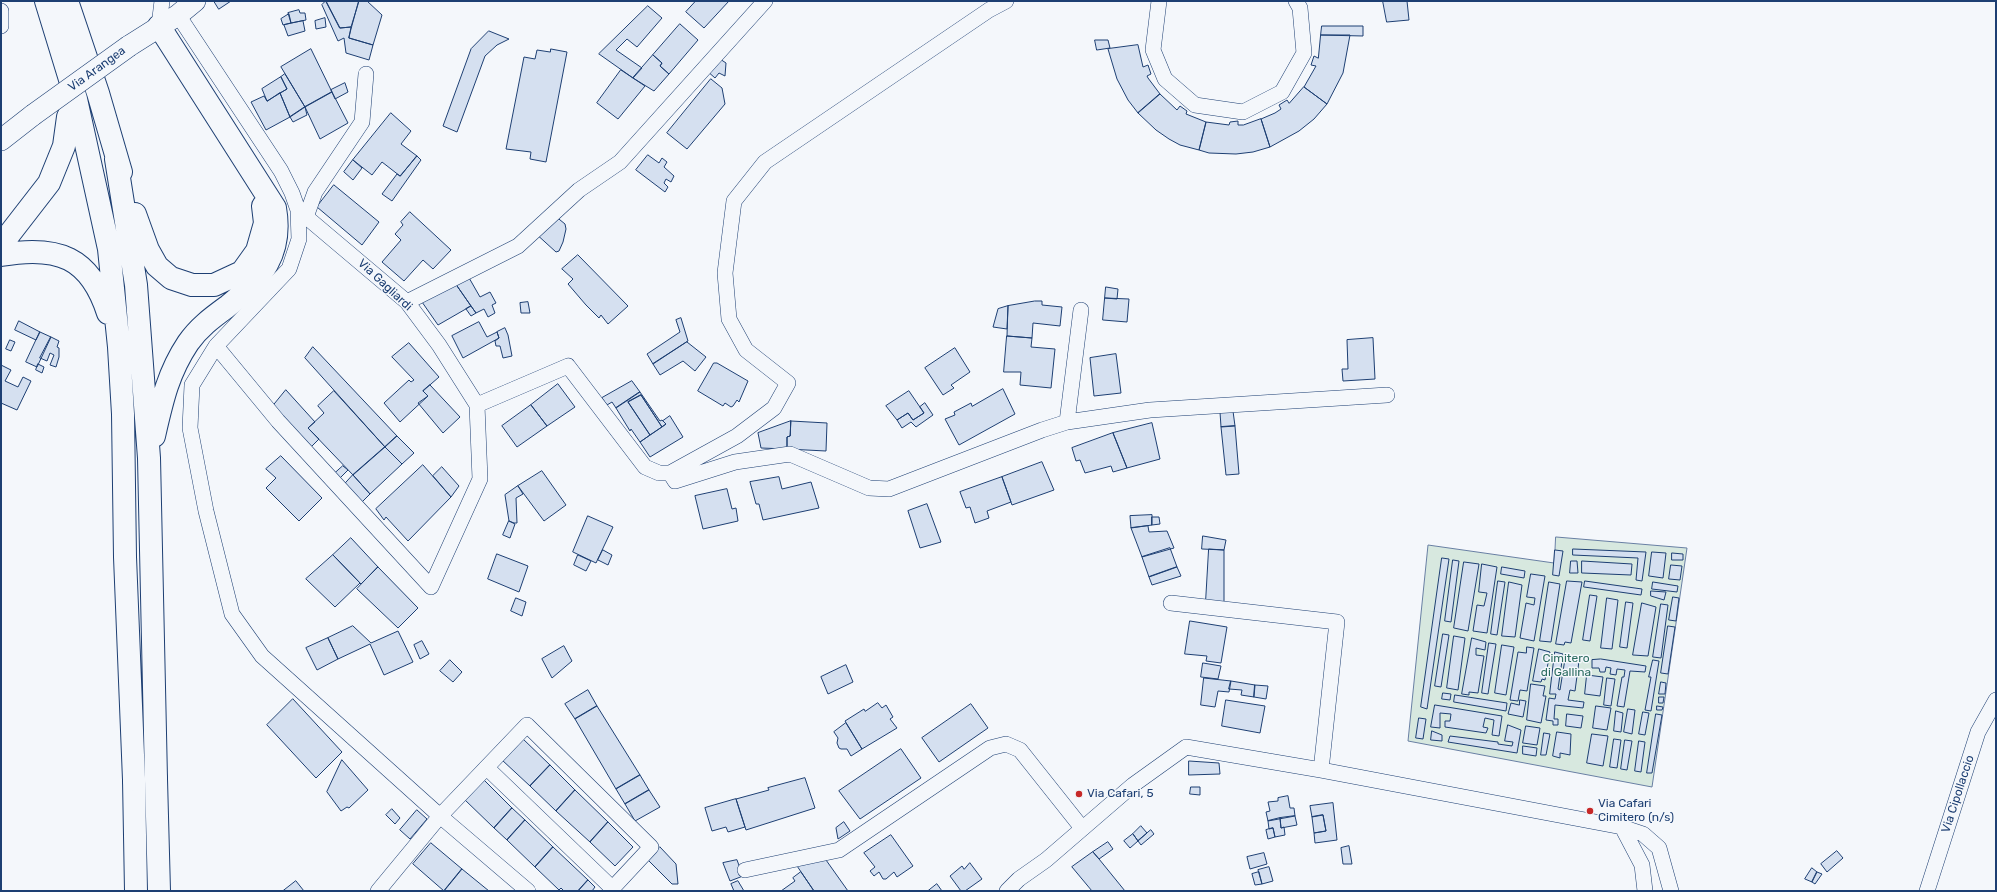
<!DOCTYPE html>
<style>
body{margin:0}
#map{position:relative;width:1997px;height:892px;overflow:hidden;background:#f4f7fb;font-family:Rubik,sans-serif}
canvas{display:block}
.frame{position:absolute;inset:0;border:2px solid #1d3f73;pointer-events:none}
</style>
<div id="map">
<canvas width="1997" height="892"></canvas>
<div class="frame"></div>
</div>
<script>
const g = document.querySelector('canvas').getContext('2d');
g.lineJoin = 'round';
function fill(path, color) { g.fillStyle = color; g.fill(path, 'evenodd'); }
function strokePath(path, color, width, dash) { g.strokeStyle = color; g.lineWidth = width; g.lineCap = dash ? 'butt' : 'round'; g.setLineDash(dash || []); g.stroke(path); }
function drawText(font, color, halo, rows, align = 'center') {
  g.font = font + ' Rubik,sans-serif'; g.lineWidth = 3; g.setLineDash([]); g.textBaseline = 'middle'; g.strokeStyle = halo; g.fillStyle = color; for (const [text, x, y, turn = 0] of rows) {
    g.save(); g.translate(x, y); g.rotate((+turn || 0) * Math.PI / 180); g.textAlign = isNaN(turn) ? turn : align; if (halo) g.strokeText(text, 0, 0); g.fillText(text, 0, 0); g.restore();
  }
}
const green = new Path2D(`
 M1556 537 1687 548 1652 787 1408 741 1428 545 1554 563Z`);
fill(green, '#d7e8df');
strokePath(green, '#687fa3', 1);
const building = new Path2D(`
 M214 1H231L219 9Z
 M326 1 340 28 351 27 349 38 373 45 369 60 346 53 344 38 338 41 322 5Z
 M326 1H359L351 27 340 28Z
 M359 1H367L382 15 373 45 349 38Z
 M696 1H729L704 28 686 12Z
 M1383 1H1407L1409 20 1387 22Z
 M648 6 662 18 637 47 627 39 616 50 642 68 633 78 599 54Z
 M299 10 300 13H305L306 20 291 23 288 13Z
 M289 14 291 23 283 25 281 19Z
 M325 18 326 27 316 29 315 21Z
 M303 21 305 31 288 36 284 25Z
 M680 24 698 40 669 74 660 66 662 63 653 55Z
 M1322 26H1363V36L1321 35Z
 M489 31 509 39 497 45 485 56 457 132 443 126 471 49Z
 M1321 35H1350L1343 73 1327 104 1304 87 1316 66 1311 65 1314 56 1318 58Z
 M1095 40H1108L1110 48 1097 50Z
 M1138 45 1143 67 1148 65 1151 74 1147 76 1148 78 1160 94 1138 113 1128 100 1117 79 1108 49Z
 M311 49 332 92 305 107 281 67Z
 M551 49 567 52 546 162 530 159 531 152 506 149 524 57 535 59 537 50 550 52Z
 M653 55 662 63 660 66 669 74 654 91 633 78Z
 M717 57 726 63 725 76 719 73 715 78 706 70Z
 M621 70 645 86 618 119 597 103Z
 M285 74 305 107 290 117 280 93 287 89 281 77Z
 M281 77 287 89 267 101 262 89Z
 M711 79 722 88 725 104 687 149 667 133Z
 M345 83 348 92 335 99 331 90Z
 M1304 87 1327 104 1314 119 1299 131 1270 147 1261 119 1275 113 1281 109 1279 105 1287 100 1289 103Z
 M332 92 348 123 320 139 305 107Z
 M280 93 290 117 266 130 251 102 264 96 267 101Z
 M1160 94 1177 110 1180 106 1187 111 1186 114 1206 122 1199 150 1180 145 1169 139 1156 130 1138 113Z
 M305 107 307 115 293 122 290 117Z
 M391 113 411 131 401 144 417 156 400 176 382 162 372 175 353 160Z
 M1261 119 1270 147 1253 152 1236 154 1209 153 1199 150 1206 122 1229 125 1230 122 1238 121V125H1243Z
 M648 155 659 163 662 158 667 162 664 167 674 176 671 182 666 179 664 183 668 187 665 192 636 170Z
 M417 156 421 160 392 201 382 194 397 174 400 176Z
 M353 160 362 168 353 180 344 172Z
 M334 185 379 222 362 245 317 207Z
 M410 212 451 250 433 269 423 260 404 281 382 262 401 240 395 234 403 225 401 222Z
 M554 215 565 224 566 229 563 242 559 251 556 252 534 232Z
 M578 255 628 306 608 324 601 315 599 318 586 305 568 284 573 279 562 269Z
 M468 276 480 297 490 292 496 303 492 305 495 313 488 317 484 309 476 313 471 306 455 283Z
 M455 283 471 306 438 325 422 302Z
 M1106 287 1118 289 1117 299 1105 298Z
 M1105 298 1129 299 1127 322 1103 320Z
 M1035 301H1042V305L1062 307 1060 326 1033 323 1032 338 1007 336 1008 306Z
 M528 302 530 313H521L520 303Z
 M471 306 476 313 471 316 466 309Z
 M1008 306 1007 329 993 327 998 309Z
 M681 318 688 341 653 364 647 354 680 332 676 320Z
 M19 321 40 332 36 340 15 330Z
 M479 322 487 337 497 332 499 338 463 358 452 336Z
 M505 328 508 335 512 356 503 358 500 346H496L495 341 499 338 497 332Z
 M40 332 51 337 37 367 26 362Z
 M1007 336 1032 338 1031 347 1055 349 1051 388 1020 385 1021 372H1004Z
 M51 337 59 341 57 347 59 348V357L56 367 50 365 54 355 50 353 47 361 40 358Z
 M1373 338 1375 379 1343 381 1342 369H1348L1347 340Z
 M10 340 15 342 11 351 6 349Z
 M687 342 706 357 695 371 683 361 660 375 653 364Z
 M409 343 439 377 423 391 428 396 400 422 384 403 409 380 411 382 414 380 392 357Z
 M313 347 397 436 385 447 305 358Z
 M955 348 970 372 951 385 954 388 943 395 925 368Z
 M1116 354 1121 393 1094 396 1090 358Z
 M714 363H717L748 381 739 402 737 400 733 406 731 407 725 403 723 406 698 391Z
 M38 364 44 367 42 373 36 370Z
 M1 365 11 370 5 381 18 387 23 377 31 381 17 410 1 403Z
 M632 381 640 392 616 408 612 402 607 405 602 398Z
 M558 384 575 407 547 426 531 405Z
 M430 385 460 417 443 433 418 403 428 396 423 391Z
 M1003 389 1015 414 959 445 945 419 955 415 954 412 971 403 972 406Z
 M286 390 315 422 308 428 319 439 309 449 273 406Z
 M334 391 385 447 353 475 308 428 324 413 318 406Z
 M909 391 924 413 913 420 908 413 897 420 886 406Z
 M640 392 660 421 662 420 666 424 662 427 641 395 628 402 650 435 640 442 631 429 630 431 616 408Z
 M641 395 662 427 650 435 628 402Z
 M925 403 933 415 916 427 911 422 902 428 897 420 908 413 913 420 924 413 920 407Z
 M531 405 547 426 517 447 502 426Z
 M1233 411 1235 426 1221 427 1220 412Z
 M670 416 683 437 650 457 640 442 666 424 663 421Z
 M791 421 790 436 787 437V449L761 448 758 433Z
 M791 421 827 423 826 451 787 449V437L790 436Z
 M1152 423 1160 459 1127 468 1113 433Z
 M1235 426 1239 474 1226 475 1221 427Z
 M1113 433 1127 468 1113 472 1111 466 1085 473 1080 460 1076 461 1072 448Z
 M397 436 414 453 402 464 385 447Z
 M385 447 402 464 370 494 353 475Z
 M281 456 322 498 299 521 266 488 276 478 266 469Z
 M1042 462 1054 490 1012 505 1002 477Z
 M423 465 451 497 408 541 386 517 384 520 376 509Z
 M343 466 348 470 338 480 333 475Z
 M442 467 459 486 451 497 433 476Z
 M542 471 566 505 544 521 518 486Z
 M353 475 370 494 360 504 343 486Z
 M779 477 782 489 811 482 819 508 763 520 759 504H756L750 482Z
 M1002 477 1011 502 987 511 989 518 975 523 970 507 966 508 960 492Z
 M518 486 523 494 516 498 517 523H514L509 521 505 495Z
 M727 489 732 509 736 508 738 521 703 529 695 496Z
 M927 504 941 542 920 548 908 511Z
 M1152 515V525L1131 528 1130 516Z
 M588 516 613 527 596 563 573 552Z
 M1152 517H1159L1160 524 1152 525Z
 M509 521 515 524 510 538 503 535Z
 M1148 526 1149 532 1167 531 1174 548 1142 557 1131 528Z
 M1203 536 1226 540 1224 550 1202 549Z
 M351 538 378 567 361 584 333 555Z
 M1170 548 1177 567 1149 577 1142 557Z
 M1209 549 1224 550V603L1206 601Z
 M1573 549 1646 552 1642 581 1636 580 1638 558 1573 555Z
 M603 550 612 555 608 565 598 560Z
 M1555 550 1563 551 1559 576 1553 575Z
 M1652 552 1666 553 1663 578 1649 576Z
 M1672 553 1683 554V560H1672Z
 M497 554 528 566 519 592 488 579Z
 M333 555 360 583 335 607 306 579Z
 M578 555 591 561 586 571 574 565Z
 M1442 558 1449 559 1427 709 1421 707Z
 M1453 560 1459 561 1451 622 1445 621Z
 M1571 561H1577L1578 573H1570Z
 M1582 561 1632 564 1631 575 1582 573Z
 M1464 562 1479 564 1468 631 1454 628Z
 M1482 564 1497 567 1487 633 1473 631 1477 605 1484 606 1487 593 1479 592Z
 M1671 565 1682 566 1680 580 1669 579Z
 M378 567 418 608 398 628 357 589Z
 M1177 567 1181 576 1152 585 1149 577Z
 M1502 567 1525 571 1524 578 1501 574Z
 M1531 574 1545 576 1534 641 1520 638 1526 603 1534 605 1535 598 1527 597Z
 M1498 581 1505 582 1497 635 1491 634Z
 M1567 581 1582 582 1571 643 1565 642 1564 645 1556 644Z
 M1585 581 1642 589 1641 595 1584 587Z
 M1509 582 1522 585 1515 637 1502 636Z
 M1549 582 1560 584 1551 642 1540 641Z
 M1653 582 1678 586 1677 592 1652 589Z
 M1651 591 1666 592 1664 600 1651 596Z
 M1590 595 1597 596 1590 641 1583 640Z
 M1673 597 1679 598 1676 621 1669 620Z
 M516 598 526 602 522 616 511 611Z
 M1607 598 1618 600 1612 649 1601 648Z
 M1626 602 1633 603 1627 648 1620 647Z
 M1642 603 1656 607 1648 656 1633 655Z
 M1661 604 1668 605 1661 658 1653 657Z
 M1190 621 1227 627 1221 663 1206 661 1207 656 1185 654Z
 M353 626 371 643 398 631 413 662 384 675 370 644 338 659 328 638Z
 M1668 626 1675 627 1668 674 1661 673Z
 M1443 634 1449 635 1441 687 1435 686Z
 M1454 636 1465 638 1458 690 1447 688Z
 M328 638 338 659 317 670 306 648Z
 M1472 638 1486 642 1485 650 1476 648V655L1484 656 1478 693 1469 692V695L1462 694Z
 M422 641 429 654 420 659 414 645Z
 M1489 643 1496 644 1488 694 1482 693Z
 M1502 645 1514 647 1506 695 1495 693Z
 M564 646 572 661 552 678 542 659Z
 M1527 647 1534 648 1527 691 1520 690 1518 701 1510 700 1518 652 1526 653Z
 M1539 649 1550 652 1545 680 1542 679 1541 682 1533 681Z
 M1555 652 1563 654 1558 689 1560 690 1565 659 1579 661 1575 691 1570 690 1568 700 1584 702 1583 708 1555 705 1554 719H1558V725H1553V721L1546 720 1549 698 1555 699 1556 694H1550Z
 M1601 659 1646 666 1645 672 1630 671 1624 707 1617 706 1622 677H1624L1625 670 1617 669 1616 675 1610 674 1611 668 1606 667 1605 672H1600L1599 668H1592V660Z
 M450 660 462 672 453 682 440 671Z
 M1653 660 1659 661 1651 711 1645 710 1651 677H1649Z
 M1203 663 1221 666 1218 679 1201 677Z
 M846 665 853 682 828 694 821 677Z
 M1587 675 1603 677 1600 696 1585 694Z
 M1204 678 1231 681 1229 692 1218 691 1215 707 1201 705Z
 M1607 678 1615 679 1611 706 1604 705Z
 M1231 681 1255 685 1254 697 1241 695 1242 690 1229 689Z
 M1661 682 1666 683 1665 694H1659Z
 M1531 684 1545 686 1543 696H1546L1541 723 1527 720Z
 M1255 685 1268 686 1266 699 1254 697Z
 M588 690 597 706 575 719 565 704Z
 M1443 693 1451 694 1450 700 1442 699Z
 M1455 695 1507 703 1506 711 1454 702Z
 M1659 697H1664L1663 703H1659Z
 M293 699 342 752 316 778 267 725Z
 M1226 700 1265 706 1260 733 1222 726Z
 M1520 700 1526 701 1523 717 1508 714 1511 703 1519 705Z
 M878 703 882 708 886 705 893 717 890 719 897 728 862 749 845 721 864 709 865 711Z
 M971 704 988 728 939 762 922 738Z
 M1435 705 1502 716 1499 736 1492 735 1494 720 1485 718 1483 727 1488 728 1486 733 1445 727V721H1450L1451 714 1440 713V728L1431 727Z
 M597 706 640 775 616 789 575 719Z
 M1596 706 1611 708 1607 730 1593 728Z
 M1657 706 1663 707 1662 710H1657Z
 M1628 709 1635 710 1632 734 1624 732Z
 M1616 711 1623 713 1621 732 1614 731Z
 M1643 712 1649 713 1645 735 1639 734Z
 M1567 714 1583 716 1581 728 1566 726Z
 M1656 714 1662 715 1652 773H1647Z
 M1419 718 1426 719 1423 739 1416 738Z
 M846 723 862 749 851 756 847 749H841L839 748 837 743 838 738 834 732Z
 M1508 725 1521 730 1517 753 1448 742 1450 736 1498 742V744L1512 746 1513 742 1505 741Z
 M1526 726 1540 728 1537 745 1523 743Z
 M1432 731 1442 735V741L1431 740Z
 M1557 732 1571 734 1570 755 1560 753V758L1553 756Z
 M1544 733 1550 734 1546 755H1541Z
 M1592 734 1608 736 1603 766 1587 763Z
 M522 738 550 765 530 786 502 760Z
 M1614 739 1621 740 1617 768 1610 767Z
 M1625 740 1632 741 1627 770 1621 769Z
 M1639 741 1645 742 1641 772 1635 771Z
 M1523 746 1537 748 1536 756 1523 754Z
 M901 749 921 778 860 819 839 791Z
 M342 760 368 790 349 808 347 807 341 811 327 792Z
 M1189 761 1219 763 1220 774 1189 775Z
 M550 765 575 790 556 811 530 786Z
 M640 775 649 790 625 804 616 789Z
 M805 778 815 808 746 830 736 799 769 790 768 788Z
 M483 779 512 808 494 828 464 799Z
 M1191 787H1200V795L1190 794Z
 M575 790 608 822 590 842 556 811Z
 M649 790 660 807 635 821 625 804Z
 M1288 796 1290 808H1294L1295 816 1268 821 1266 812 1270 811 1268 802 1278 801V798Z
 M736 799 745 827 728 832 726 827 712 831 705 808Z
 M1333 803 1337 840 1315 843 1314 833 1326 831 1323 815 1312 817 1310 806Z
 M512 808 525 820 507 840 494 828Z
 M392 809 400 818 395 824 386 815Z
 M417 810 427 819 410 839 400 830Z
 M1323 815 1326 831 1314 833 1312 817Z
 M1295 816 1297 825 1281 828 1280 818Z
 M1280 818 1281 828 1284 827 1285 835 1275 837 1273 828 1269 829 1268 821Z
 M525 820 553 847 535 867 507 840Z
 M608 822 633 847 615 866 590 842Z
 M844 822 850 831 838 839 836 828Z
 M1141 826 1147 833 1138 841 1133 834Z
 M1273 828 1275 837 1268 839 1266 830Z
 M1151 830 1154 834 1141 845 1138 841Z
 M1133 834 1138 841 1130 848 1124 841Z
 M891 835 913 866 897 877 894 872 886 879H883L879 872 874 876 870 871 875 867 864 853Z
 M1108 842 1113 849 1099 859 1093 852Z
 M431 843 462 869 444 891 413 864Z
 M1349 846 1352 864H1343L1341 848Z
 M553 847 588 880 578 891H564L561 888 559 890 535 867Z
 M660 847 676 864 678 884H672L648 860Z
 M1837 851 1843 858 1827 872 1821 864Z
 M1093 852 1099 859 1125 891H1092L1072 867Z
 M1264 853 1267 864 1250 869 1247 857Z
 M737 860 743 876 730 881 723 863Z
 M826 860 848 891H814L795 863Z
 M970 863 982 879 965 891H961L950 876 962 866 964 869Z
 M1269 867 1273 881 1262 884 1258 870Z
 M1812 868 1817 872 1812 882 1805 879Z
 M462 869 489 891H444Z
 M801 872 814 891H781L795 881 793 878Z
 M1259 872 1262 884 1255 885 1252 874Z
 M1817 872 1822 874 1815 884 1812 882Z
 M588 880 595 887 592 891H578Z
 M296 881 304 891H283Z
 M738 881 744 891H734L731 884Z
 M937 884 942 891H928Z`);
fill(building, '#d5e0f0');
strokePath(building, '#1d3f73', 1);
const street = new Path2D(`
 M1159 1 1153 50 1165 79 1195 105 1243 112 1282 92 1304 53 1300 8 1296 1
 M1 11V26
 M178 15 281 171 292 193 298 210 407 302 439 345 477 405 480 479 431 587 278 421 216 346
 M159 26 162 1
 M298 210 299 239 289 269 216 346 192 385 190 428 206 511 232 614 262 656 440 816 528 891
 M306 217 315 192 362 122 366 74
 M407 302 518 246 579 190 620 162 765 1
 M477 405 568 366 645 467 659 473H670L737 436 774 408 788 383 746 350 729 319 725 273 734 201 765 162 989 10 1006 1
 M1067 422 1081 310
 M670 473 675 481 735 462 790 454 869 488 889 489 1042 430 1067 422 1150 410 1387 395
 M1171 603 1337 622 1321 770
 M487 768 612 888
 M1622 827 1642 865 1645 891
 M745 870 839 850 990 748 1006 744 1020 750 1082 828
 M378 891 440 816 527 725 651 847 610 891
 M1007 891 1019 879 1046 860 1133 785 1186 747 1321 770 1622 827 1643 834 1659 848 1671 891
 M1927 891 1978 732 1996 700`);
const secondary = new Path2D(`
 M129 46 178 15 195 1
 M1 140 33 115`);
const primary = new Path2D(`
 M156 779 159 891
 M134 780 136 891`);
const highway = new Path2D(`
 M46 1 76 99 109 249 119 347 123 414 125 557 134 780
 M67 1 98 93 121 172
 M116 159 136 285 149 458 156 779
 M135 214 148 250 157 266 171 278 192 285H214L242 272 257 251 265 223 263 206
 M1 245 49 183 64 146 68 117 76 99
 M1 255C58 245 90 257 108 313
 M154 436C162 401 168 373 188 343 199 327 213 317 228 306 262 279 283 253 275 208L159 26`);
strokePath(street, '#1d3f73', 16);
strokePath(secondary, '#1d3f73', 22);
strokePath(primary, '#1d3f73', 24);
strokePath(highway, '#1d3f73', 24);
strokePath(street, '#f4f7fb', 15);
strokePath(secondary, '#f4f7fb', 21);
strokePath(primary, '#f4f7fb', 22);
strokePath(highway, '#f4f7fb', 22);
const secondaryBridge = new Path2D(`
 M33 115 129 46`);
strokePath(secondaryBridge, '#1d3f73', 22, []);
strokePath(secondaryBridge, '#f4f7fb', 21);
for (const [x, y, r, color] of [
 [1079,794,4,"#c62828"],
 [1590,811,4,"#c62828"]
]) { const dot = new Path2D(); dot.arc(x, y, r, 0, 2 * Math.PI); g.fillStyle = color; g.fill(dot); strokePath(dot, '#f4f7fb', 1.5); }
drawText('12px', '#1d3f73', '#f4f7fb', [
 ["Via Arangea",97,69,-36],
 ["Via Gagliardi",385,285,43],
 ["Via Cipollaccio",1958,794,-72]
]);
drawText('12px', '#2c6c60', '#f4f7fb', [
 ["Cimitero",1566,659],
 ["di Gallina",1566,673]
]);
drawText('12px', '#1d3f73', '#f4f7fb', [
 ["Via Cafari, 5",1087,794],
 ["Via Cafari",1598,804],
 ["Cimitero (n/s)",1598,818]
], 'left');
</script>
